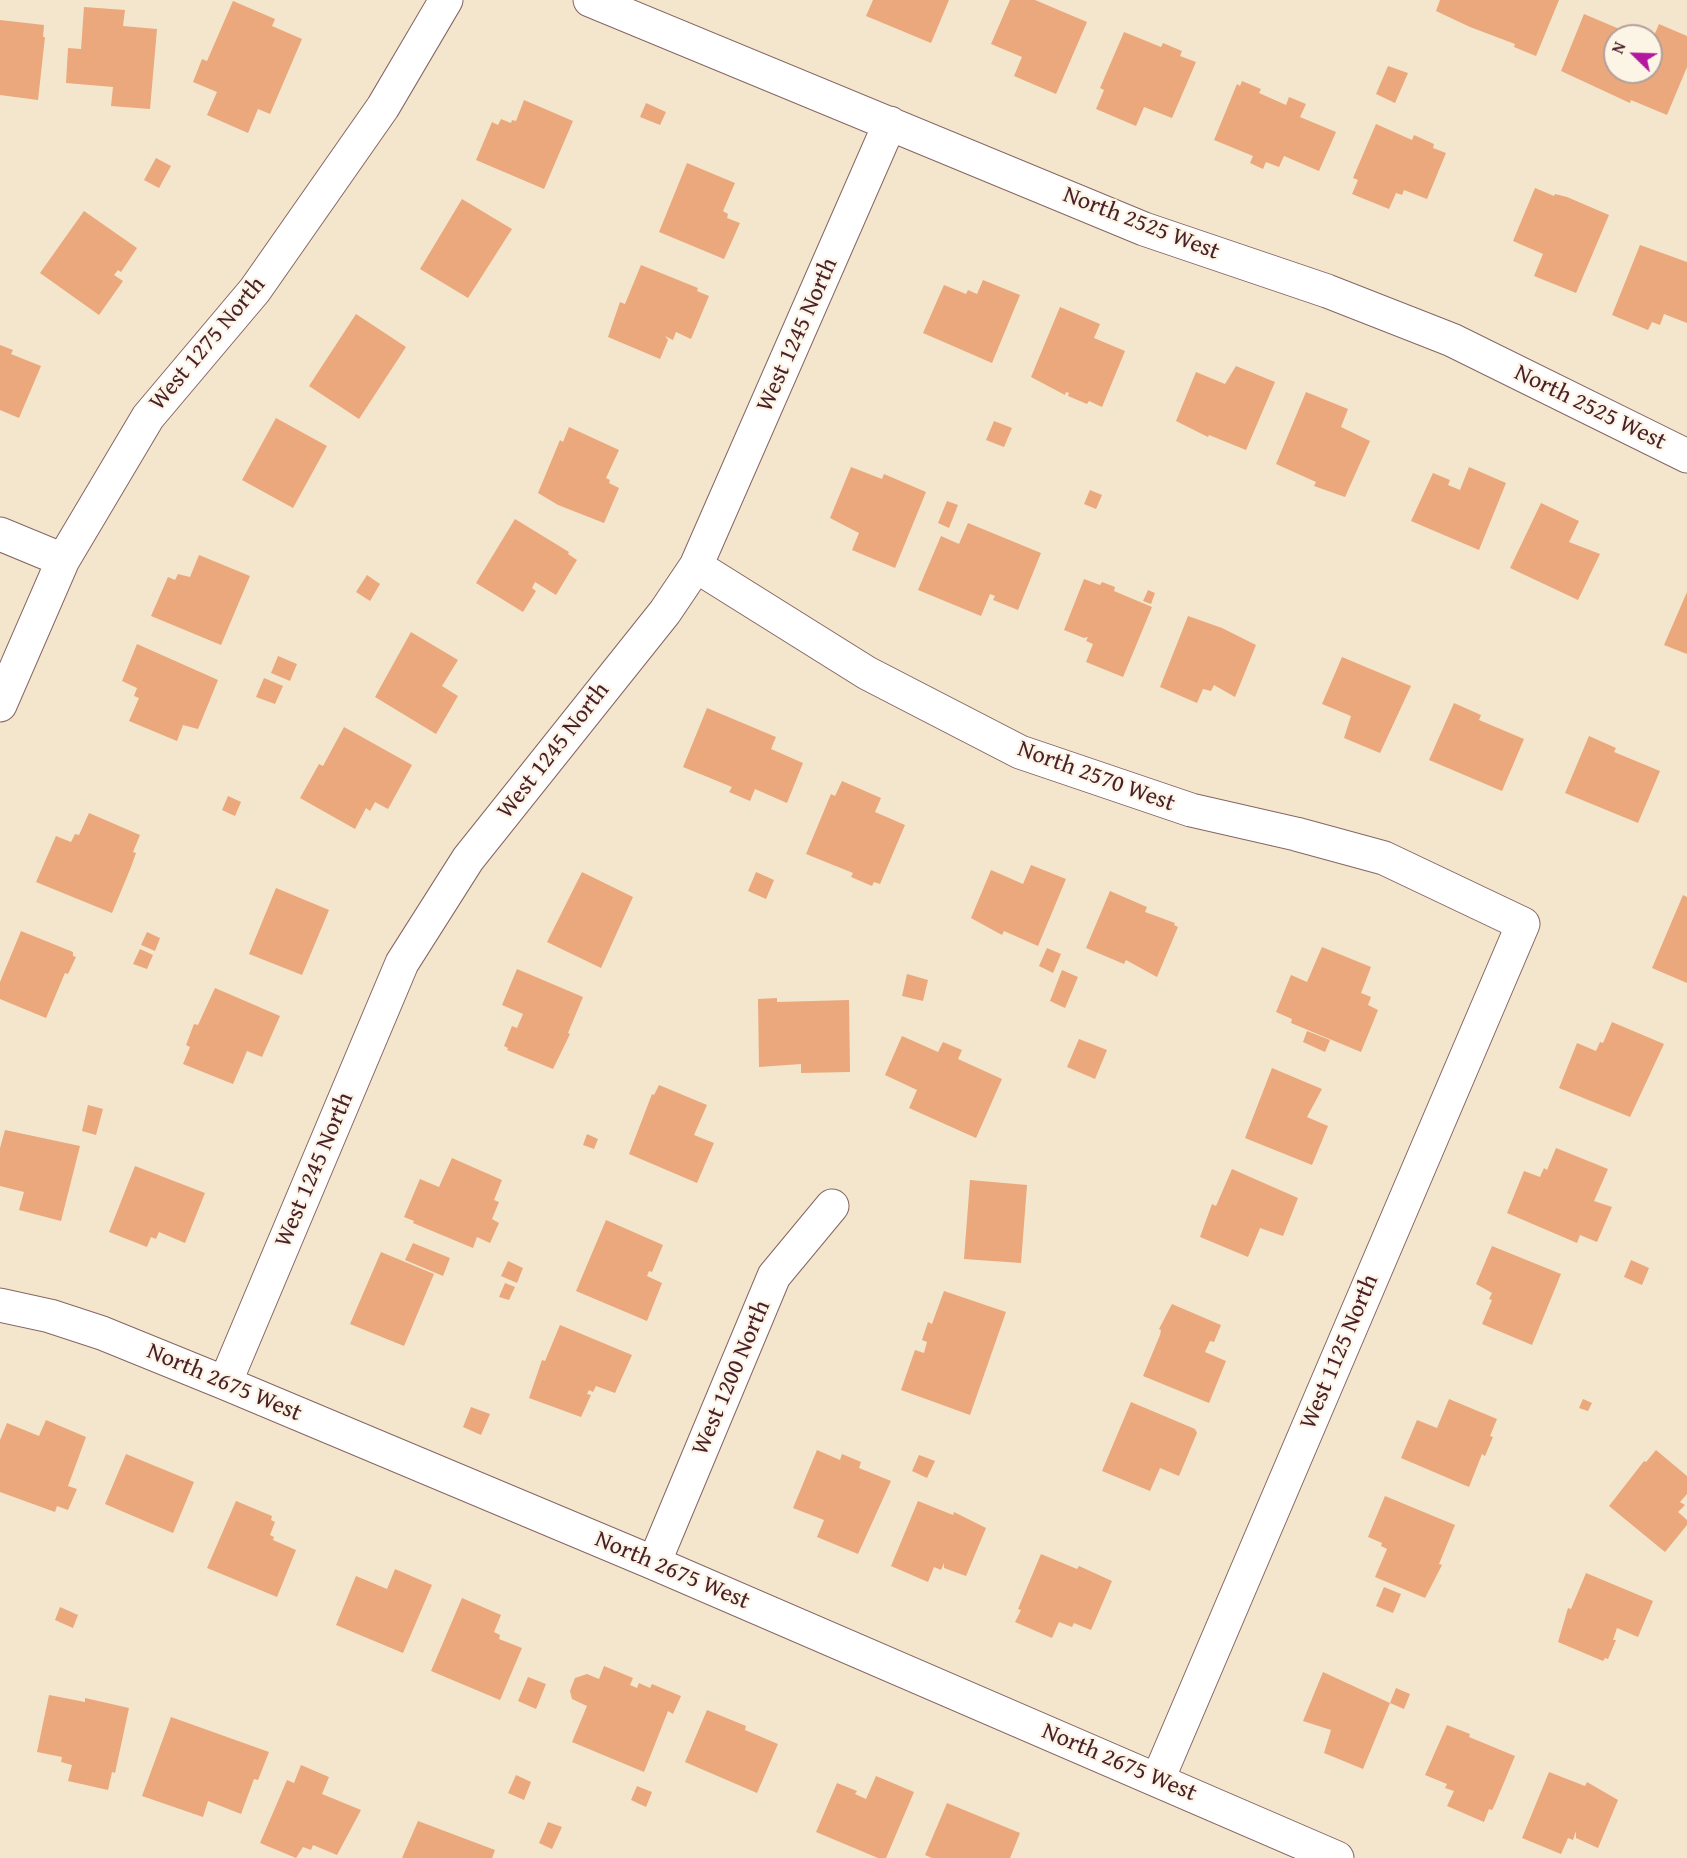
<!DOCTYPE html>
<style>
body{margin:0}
#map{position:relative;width:1687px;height:1858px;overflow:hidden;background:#f4e6cc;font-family:"Gentium Book Plus",serif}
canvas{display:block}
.north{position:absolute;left:1603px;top:24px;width:60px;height:60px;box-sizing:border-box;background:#fcf5e5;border:2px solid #b59f9b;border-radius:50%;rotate:293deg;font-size:16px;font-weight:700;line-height:24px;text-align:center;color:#4a1f2b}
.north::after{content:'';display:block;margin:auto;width:21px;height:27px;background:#b5179e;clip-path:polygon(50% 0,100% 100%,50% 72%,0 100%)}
</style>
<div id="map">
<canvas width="1687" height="1858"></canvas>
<div class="north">N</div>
</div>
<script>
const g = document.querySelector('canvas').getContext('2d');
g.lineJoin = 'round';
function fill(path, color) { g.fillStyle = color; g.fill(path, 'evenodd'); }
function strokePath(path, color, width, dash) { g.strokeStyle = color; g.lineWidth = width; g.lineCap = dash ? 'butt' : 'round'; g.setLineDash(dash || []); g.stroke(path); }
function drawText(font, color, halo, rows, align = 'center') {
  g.font = font + ' "Gentium Book Plus",serif'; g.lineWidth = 4.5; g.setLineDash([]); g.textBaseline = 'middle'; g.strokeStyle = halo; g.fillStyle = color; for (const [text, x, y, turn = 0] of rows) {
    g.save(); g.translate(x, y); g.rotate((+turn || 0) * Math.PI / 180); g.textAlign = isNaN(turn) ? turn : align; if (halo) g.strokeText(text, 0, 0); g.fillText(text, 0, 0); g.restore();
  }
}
fill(new Path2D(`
 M873 0H949L931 43 866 16Z
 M1010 0H1035L1087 22 1056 94 1014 76 1022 57 991 44Z
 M1440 0H1559L1536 56 1514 47 1515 44 1470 27 1436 11Z
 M233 1 275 19 272 26 302 39 270 114 258 109 248 133 207 115 217 92 193 82 202 59 207 61Z
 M84 7 125 10 123 26 157 29 150 109 111 106 113 87 66 83 68 48 81 49Z
 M1584 14 1636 36H1615V72H1651V43L1659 24 1687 36V67L1667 115 1631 100 1630 103 1561 71Z
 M0 20 44 25 43 37H45L38 100 0 95Z
 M1124 32 1161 47 1163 43 1182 51 1180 56 1196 62 1172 118 1144 107 1136 126 1096 109 1104 90 1100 88Z
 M1388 66 1408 73 1395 103 1376 94Z
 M1242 81 1261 89 1259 93 1286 105 1289 97 1306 104 1300 117 1336 132 1319 171 1284 156 1279 167 1266 162 1263 169 1250 163 1253 156 1214 140 1237 84 1240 86Z
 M524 100 573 121 544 189 476 160 492 122 498 125 501 119 511 123 512 120 516 121Z
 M646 103 666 112 660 125 640 117Z
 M1376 124 1412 140 1414 135 1434 144 1433 148 1446 153 1427 199 1404 190 1402 195 1396 193 1389 209 1352 194 1358 180 1353 178Z
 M156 158 171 166 159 188 144 180Z
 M687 163 735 183 723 211 728 214 727 218 740 223 724 259 659 232Z
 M1535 188 1554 196 1555 194 1567 197 1609 215 1576 293 1534 276 1543 254 1513 241Z
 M462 199 512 229 468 298 420 269Z
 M84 211 137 248 121 272 118 270 114 275 123 281 99 315 40 273Z
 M1640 245 1687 262V323L1664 314 1660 325 1652 322 1648 330 1612 315Z
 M641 265 698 288 697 291 709 296 691 339 676 332 673 340 665 336 668 340 660 359 608 337 620 302 625 304Z
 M983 280 1020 295 992 363 923 333 944 285 966 294 968 290 977 294Z
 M1060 307 1100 324 1094 338 1125 351 1102 407 1089 401 1087 404 1068 396 1069 393 1066 392 1065 395 1031 377Z
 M356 314 406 347 359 419 309 386Z
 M0 345 13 350 11 354 41 366 19 418 0 410Z
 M1236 366 1275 382 1246 450 1209 435 1208 437 1176 421 1196 372 1225 384Z
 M1306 392 1348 409 1341 427 1370 441 1345 497 1314 486 1316 482 1276 464Z
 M276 418 327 446 293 508 242 480Z
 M994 421 1012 428 1004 447 986 440Z
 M569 427 619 450 606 478 610 480 609 483 619 488 604 523 558 505 538 493 560 440 563 442Z
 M851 467 882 479 884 474 926 492 895 568 852 550 859 533 830 518Z
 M1469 467 1506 483 1479 550 1411 521 1433 473 1450 480 1448 485 1460 490Z
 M1090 490 1102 495 1096 509 1084 504Z
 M947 501 958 505 949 528 938 523Z
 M1541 503 1579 521 1569 542 1600 554 1578 600 1510 568Z
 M515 519 569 552 568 554 577 560 556 595 535 582 532 588 536 591 523 612 476 583Z
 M968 523 1041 553 1018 610 993 600 995 596 990 594 981 616 918 590 941 536 959 544Z
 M199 555 250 576 221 645 151 616 168 577 175 580 178 574 190 577Z
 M367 575 380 584 370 601 356 592Z
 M1084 579 1100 585 1102 582 1115 587 1114 591 1152 607 1123 677 1086 662 1093 644 1086 641 1088 637 1084 638 1064 630Z
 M1148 590 1155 593 1151 604 1143 601Z
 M1687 592V654L1664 645Z
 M1188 616 1222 628 1256 645 1235 697 1214 685 1211 691 1203 689 1197 703 1160 687Z
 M411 632 458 660 442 686 458 696 436 734 375 697Z
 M137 644 218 680 198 729 183 725 177 741 129 721 139 698 134 696 137 688 122 681Z
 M278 656 297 664 290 681 271 673Z
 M1342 657 1411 686 1380 753 1344 738 1351 716 1322 704Z
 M264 678 283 686 275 704 256 697Z
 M1454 703 1481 715 1479 720 1524 739 1502 791 1429 760Z
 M707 708 776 737 771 749 803 763 787 803 755 789 750 801 729 792 732 787 683 767Z
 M344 727 412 765 388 809 375 802 370 811 366 808 355 829 300 798 319 764 323 766Z
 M1589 736 1616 748 1614 752 1660 771 1638 823 1565 793Z
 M842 781 881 798 875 812 905 825 880 884 874 882 872 886 851 877 853 873 806 854 831 794 835 796Z
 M228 796 241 802 235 816 222 810Z
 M89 813 140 835 133 852 136 853 131 867 112 913 36 882 56 836 71 842 75 834 79 835Z
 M1031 865 1066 879 1038 946 1004 931 1002 935 971 918 991 870 1023 884Z
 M582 872 633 897 601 968 547 942Z
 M756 872 774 880 766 899 748 891Z
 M276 888 329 910 302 975 249 954Z
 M1110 891 1147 907 1145 912 1175 923 1174 925 1178 927 1157 977 1126 960 1124 964 1086 948Z
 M1683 895 1687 897V983L1652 968Z
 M21 931 73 952V956L76 957 68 974 65 973 46 1018 0 999V982Z
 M147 932 160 938 155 951 141 945Z
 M1322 947 1371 967 1361 993 1371 997 1368 1005 1378 1010 1361 1052 1291 1023 1292 1019 1276 1012 1291 975 1307 982Z
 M1047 948 1061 954 1053 973 1039 966Z
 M140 949 153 955 147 969 133 964Z
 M517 969 583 997 568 1033 570 1034 553 1069 507 1050 508 1048 504 1046 512 1026 517 1028 523 1014 502 1005Z
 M1062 970 1078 977 1065 1008 1050 1001Z
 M907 974 928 980 923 1001 902 996Z
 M215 988 280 1016 262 1057 247 1051 233 1084 183 1064 190 1047 186 1045 194 1024 198 1025Z
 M777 998V1002L849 1000 850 1072 801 1073V1064L759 1067 758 999Z
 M1612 1022 1664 1044 1630 1117 1559 1088 1577 1043 1596 1051 1600 1042 1603 1043Z
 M1307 1031 1330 1040 1325 1052 1303 1042Z
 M902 1036 938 1052 943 1042 962 1050 958 1059 1002 1079 976 1138 909 1108 917 1090 885 1075Z
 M1079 1039 1107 1050 1095 1079 1067 1067Z
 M1272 1068 1322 1089 1307 1117 1328 1126 1312 1165 1245 1138Z
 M659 1085 707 1105 694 1135 714 1143 697 1183 629 1154 652 1094 654 1095Z
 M88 1105 103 1109 96 1135 82 1131Z
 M5 1130 80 1146 61 1221 19 1210 24 1192 0 1186V1148Z
 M587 1134 598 1139 594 1149 583 1145Z
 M1556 1148 1608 1169 1594 1201 1612 1207 1597 1242 1580 1235 1577 1243 1507 1213 1524 1171 1540 1177 1544 1168 1547 1170Z
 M452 1158 502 1180 494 1200 499 1202 492 1219 499 1223 490 1243 477 1237 473 1248 413 1223 414 1221 404 1217 420 1179 439 1187Z
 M135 1166 205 1193 185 1243 159 1232 156 1239 151 1237 147 1247 109 1232Z
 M1232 1169 1298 1198 1283 1236 1260 1228 1248 1257 1200 1237 1212 1204 1216 1206Z
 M970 1180 1027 1185 1021 1263 964 1259Z
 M606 1220 663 1245 652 1272 649 1271 647 1276 662 1283 647 1321 576 1291Z
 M413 1243 450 1258 443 1276 405 1260Z
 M1492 1246 1561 1274 1532 1345 1482 1324 1492 1300 1489 1299 1492 1293 1476 1284Z
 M381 1252 434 1274 404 1346 350 1324Z
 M1631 1260 1649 1268 1642 1285 1624 1277Z
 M508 1261 523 1268 517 1283 501 1276Z
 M505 1283 515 1287 509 1300 499 1297Z
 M944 1291 1006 1312 970 1415 901 1390 915 1350 924 1353 927 1342 922 1340 928 1322 932 1324Z
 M1172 1304 1221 1325 1214 1342 1210 1341 1205 1352 1226 1361 1209 1403 1143 1376 1160 1335 1161 1330 1159 1329Z
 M560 1325 632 1355 615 1393 596 1386 593 1392 589 1390 587 1394 591 1395 581 1417 529 1398 542 1360 545 1361Z
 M1449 1399 1497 1419 1490 1436 1493 1437 1485 1456 1482 1454 1469 1487 1401 1458 1417 1420 1437 1428Z
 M1583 1399 1592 1403 1588 1411 1579 1408Z
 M1131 1402 1195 1429 1197 1433 1179 1476 1160 1468 1150 1491 1102 1471Z
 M471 1407 490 1414 481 1435 463 1427Z
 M46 1420 86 1437 68 1486 77 1489 68 1510 57 1506 55 1512 0 1492V1440L7 1423 39 1436Z
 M817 1450 840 1460 842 1454 861 1462 859 1468 891 1481 858 1554 817 1537 824 1520 793 1508Z
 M1656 1450 1687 1476V1494L1680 1502 1685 1505 1678 1512 1687 1520V1525L1665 1552 1609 1506 1644 1461 1646 1462Z
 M126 1454 194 1482 173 1533 105 1504Z
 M919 1455 935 1461 927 1478 912 1471Z
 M1385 1496 1455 1525 1439 1564 1442 1565 1425 1598 1375 1577 1387 1549 1381 1546 1382 1543 1368 1537Z
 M236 1501 272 1516 271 1520 275 1522 270 1535 274 1537 273 1540 296 1550 277 1597 207 1568Z
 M918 1501 953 1515 954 1512 986 1528 966 1576 944 1568V1563L941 1570 934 1567 928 1582 891 1566Z
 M1041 1554 1077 1569 1079 1566 1112 1581 1091 1630 1074 1623 1072 1627 1059 1622 1052 1638 1015 1622 1021 1610 1018 1609Z
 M395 1569 432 1585 403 1653 336 1625 356 1576 387 1589Z
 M1586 1573 1653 1601 1638 1637 1617 1628 1613 1640H1616L1608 1659 1605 1658 1603 1661 1558 1642 1568 1608 1571 1609Z
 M1384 1587 1401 1594 1393 1613 1376 1606Z
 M462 1598 501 1615 494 1632 500 1635 499 1639 522 1648 500 1700 431 1671Z
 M60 1607 78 1615 73 1628 55 1620Z
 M604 1666 633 1678 630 1685 637 1688 639 1683 650 1688 652 1684 681 1696 673 1714 668 1711 644 1772 572 1742 587 1706 572 1699 570 1691 575 1678 587 1674 599 1679Z
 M1323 1672 1390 1703 1363 1769 1324 1753 1331 1730 1303 1721Z
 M528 1677 546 1684 536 1709 518 1701Z
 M1396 1688 1410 1694 1404 1709 1390 1703Z
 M49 1695 85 1702V1698L129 1708 115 1773 112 1772 108 1790 68 1781 72 1765 61 1762 62 1757 37 1752Z
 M707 1710 746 1726 745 1730 778 1744 757 1793 685 1762Z
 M171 1717 269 1752 258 1780 254 1779 241 1814 208 1801 203 1817 142 1796Z
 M1447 1725 1470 1734 1469 1737 1515 1756 1495 1804 1492 1810 1489 1809 1484 1822 1447 1806 1454 1791 1445 1788 1447 1784 1425 1775Z
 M301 1765 329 1777 322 1794 361 1810 337 1855 313 1845 311 1850 303 1847 296 1858 260 1843 287 1780 294 1783Z
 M1549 1772 1585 1786 1587 1782 1618 1800 1598 1848 1576 1838V1831L1573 1840 1568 1838 1561 1854 1522 1838Z
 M516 1775 531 1782 524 1800 508 1793Z
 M876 1776 914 1792 886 1858H878L816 1832 837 1783 857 1791 855 1794 866 1799Z
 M637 1786 652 1792 646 1807 631 1800Z
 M947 1803 1020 1833 1010 1858H932L925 1855Z
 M418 1821 495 1850 492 1858H402Z
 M548 1822 562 1827 552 1849 539 1843Z`), '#eaa87c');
const street = new Path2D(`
 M590 0 1144 229 1327 291 1452 340 1687 456
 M0 534 63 560
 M696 566 867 673 1020 752 1191 810 1296 834 1384 858 1523 924 1158 1779
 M0 705 63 560 148 417 255 290 383 107 446 0
 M0 1305 50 1316 102 1333 225 1383 654 1563 1337 1858
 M225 1383 402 963 468 859 665 612 696 566 890 123
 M654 1563 774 1276 832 1206`);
strokePath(street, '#866563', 35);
strokePath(street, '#fff', 33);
drawText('24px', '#4a1f2b', '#fcf5e5', [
 ["North 2525 West",1141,224,21],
 ["West 1245 North",798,335,-66],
 ["West 1275 North",208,344,-50],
 ["North 2525 West",1590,408,26],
 ["West 1245 North",554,751,-52],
 ["North 2570 West",1096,777,20],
 ["West 1245 North",315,1170,-67],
 ["West 1125 North",1340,1352,-67],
 ["West 1200 North",732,1378,-67],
 ["North 2675 West",224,1383,23],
 ["North 2675 West",672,1571,23],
 ["North 2675 West",1119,1763,23]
]);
</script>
